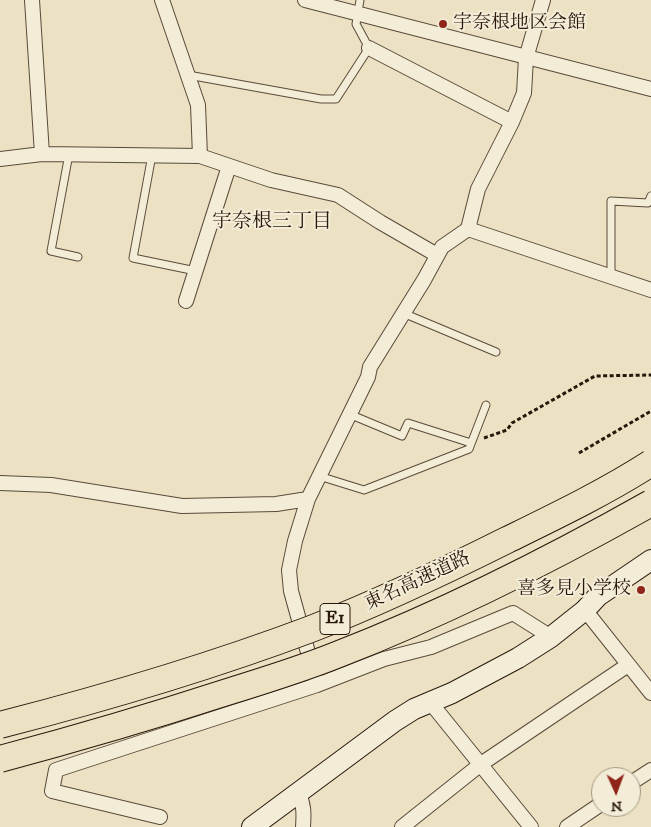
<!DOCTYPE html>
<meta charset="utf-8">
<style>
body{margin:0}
#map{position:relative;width:651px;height:827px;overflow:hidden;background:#ece1c2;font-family:"IM FELL DW Pica",serif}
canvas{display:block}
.north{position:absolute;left:591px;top:767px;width:50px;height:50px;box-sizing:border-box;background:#f3ecd7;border:1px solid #a29786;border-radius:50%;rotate:178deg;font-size:14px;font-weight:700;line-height:20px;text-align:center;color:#29170c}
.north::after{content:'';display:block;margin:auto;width:18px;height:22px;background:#8f2418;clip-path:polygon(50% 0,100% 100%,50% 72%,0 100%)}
</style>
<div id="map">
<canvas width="651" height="827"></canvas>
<div class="north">N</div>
</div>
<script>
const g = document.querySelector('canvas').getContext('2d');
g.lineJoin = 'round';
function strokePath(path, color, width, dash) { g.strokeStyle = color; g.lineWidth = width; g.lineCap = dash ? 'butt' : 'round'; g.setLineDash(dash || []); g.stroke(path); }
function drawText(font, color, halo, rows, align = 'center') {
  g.font = font + ' "IM FELL DW Pica","Noto Serif JP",serif'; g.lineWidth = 4; g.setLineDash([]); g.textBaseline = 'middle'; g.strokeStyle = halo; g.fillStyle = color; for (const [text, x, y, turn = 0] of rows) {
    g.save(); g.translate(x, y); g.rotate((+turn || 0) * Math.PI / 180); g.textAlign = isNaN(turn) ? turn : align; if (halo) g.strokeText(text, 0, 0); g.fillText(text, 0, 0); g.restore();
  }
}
const lane = new Path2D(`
 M188 75 321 99H336L369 48 356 24 360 0
 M69 154 51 251 78 257
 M152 155 133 258 196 271
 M611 277V201L648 203 651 196
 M403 313 496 352
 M349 414 402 436 408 423 471 443
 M319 476 364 490 469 449 486 405`);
const street = new Path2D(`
 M32 0 42 154
 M162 0 198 105 200 156
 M305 0 651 89
 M543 0 526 58 524 93 512 122 478 189 468 229 442 247 424 280 370 367 368 377 308 499 295 541 289 570 291 591 317 685 384 659 431 647 513 613 551 637
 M369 48 512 122
 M0 159 42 154 200 156 271 180 338 195 380 222 437 255
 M468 229 651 290
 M186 301 229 166
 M0 483 51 485 182 506 276 504 308 499
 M585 610 651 693
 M430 702 531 827
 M631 783 651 770
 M298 792C304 804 304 813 303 827
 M160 817 52 791 56 770 317 685
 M402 827 481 764 628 665
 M567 827 601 804`);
const secondary = new Path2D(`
 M252 827 395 721 414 709 452 693 518 658 551 637 585 610 598 596 651 560`);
strokePath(lane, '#5a4a3a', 9);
strokePath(street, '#5a4a3a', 16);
strokePath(secondary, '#29170c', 22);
strokePath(new Path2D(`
 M484 438 507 430 512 423 595 376 651 375
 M579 453 651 411`), '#29170c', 3, [4, 2.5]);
strokePath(lane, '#f3ecd7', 7);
strokePath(street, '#f3ecd7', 14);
strokePath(secondary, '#f3ecd7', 20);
const highwayBridge = new Path2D(`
 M0 725C105 698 210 667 311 629 378 603 443 572 507 540 556 516 606 492 651 463
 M0 759C75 739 150 717 224 693 263 681 302 669 339 654 447 612 550 560 651 503`);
strokePath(highwayBridge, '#29170c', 28, []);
strokePath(highwayBridge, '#ece1c2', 26);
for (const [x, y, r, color] of [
 [443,24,5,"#8f2418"],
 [641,590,5,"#8f2418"]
]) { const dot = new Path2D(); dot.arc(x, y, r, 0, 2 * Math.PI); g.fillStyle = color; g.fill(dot); strokePath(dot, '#f3ecd7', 2); }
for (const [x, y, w] of [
 [335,619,30]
]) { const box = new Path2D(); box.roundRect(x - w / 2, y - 15.5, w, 31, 4); g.fillStyle = '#f3ecd7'; g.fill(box); strokePath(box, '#29170c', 1); }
drawText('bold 18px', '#29170c', null, [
 ["E1",335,619]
]);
drawText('19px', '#29170c', '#f3ecd7', [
 ["宇奈根地区会館",453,24],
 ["喜多見小学校",631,590,"right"]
], 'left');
drawText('19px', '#29170c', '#f3ecd7', [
 ["東名高速道路",418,582,-25]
]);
drawText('20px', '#29170c', '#f3ecd7', [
 ["宇奈根三丁目",272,223]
]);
</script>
